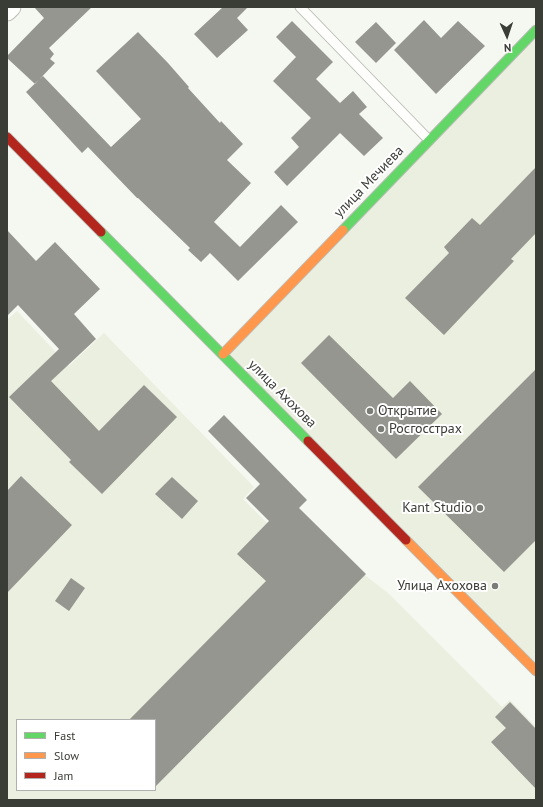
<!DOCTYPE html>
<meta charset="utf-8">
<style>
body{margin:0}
#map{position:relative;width:543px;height:807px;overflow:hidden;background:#f5f8f0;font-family:"PT Sans",sans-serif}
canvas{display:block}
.frame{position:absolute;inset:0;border:8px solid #3a3c36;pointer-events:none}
.legend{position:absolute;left:16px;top:719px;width:140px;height:72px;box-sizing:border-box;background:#fff;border:1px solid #b0b1af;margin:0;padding:5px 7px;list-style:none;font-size:12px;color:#3a3c36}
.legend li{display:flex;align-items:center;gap:8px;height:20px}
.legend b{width:20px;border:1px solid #b0b1af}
.north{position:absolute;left:487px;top:16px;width:40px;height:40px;-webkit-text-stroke:3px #fff;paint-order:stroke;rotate:177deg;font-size:11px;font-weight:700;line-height:16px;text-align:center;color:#3a3c36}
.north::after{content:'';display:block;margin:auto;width:14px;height:18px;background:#3a3c36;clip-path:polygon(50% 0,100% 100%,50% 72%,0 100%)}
</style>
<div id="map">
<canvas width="543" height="807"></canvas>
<div class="frame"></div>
<ul class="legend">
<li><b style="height:5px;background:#63d668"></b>Fast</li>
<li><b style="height:5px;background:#ff974d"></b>Slow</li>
<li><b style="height:5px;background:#b3261e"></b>Jam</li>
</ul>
<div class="north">N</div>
</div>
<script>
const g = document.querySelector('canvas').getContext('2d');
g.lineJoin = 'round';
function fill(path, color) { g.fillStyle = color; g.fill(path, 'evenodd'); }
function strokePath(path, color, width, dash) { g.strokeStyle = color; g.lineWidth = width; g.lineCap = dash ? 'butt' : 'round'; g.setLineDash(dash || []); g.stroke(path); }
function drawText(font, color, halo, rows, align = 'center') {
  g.font = font + ' "PT Sans",sans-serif'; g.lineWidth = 4; g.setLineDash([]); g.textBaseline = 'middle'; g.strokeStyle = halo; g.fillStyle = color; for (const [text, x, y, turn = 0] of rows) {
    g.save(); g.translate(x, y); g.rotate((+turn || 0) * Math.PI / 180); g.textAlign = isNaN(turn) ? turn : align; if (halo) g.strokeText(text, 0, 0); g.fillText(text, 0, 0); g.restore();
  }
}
fill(new Path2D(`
 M536 30V671L223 354Z
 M17 311 69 366 104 333 254 487 243 499 270 526 285 514 388 593 502 707 510 700 536 727V800H7V320ZM17 720H155V790H17Z`), '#eaefdf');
fill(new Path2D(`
 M34 7H92L49 48 54 54 50 59 55 63 35 84 7 58V56L44 18Z
 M223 7H248L237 18 248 30 217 58 194 34Z
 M424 20 441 38 458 21 485 46 436 94 394 50Z
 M292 21 333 62 316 79 340 103 353 91 367 107 359 114 383 138 364 156 340 133 287 186 274 172 299 147 291 138 311 118 273 81 296 57 276 37Z
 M376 22 396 43 376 63 355 42Z
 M138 32 168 63 189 87 188 88 220 123 221 121 243 144 227 160 251 183 214 222 240 247 281 205 298 222 238 281 210 253 201 262 188 250 190 248 138 198H137L88 147 82 153 26 92 43 76 111 147 141 119 96 71Z
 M536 167V233L511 259 514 261 444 335 405 298 449 253 444 247 472 218 480 225Z
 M7 230 36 261 55 242 100 289 74 314 96 339 51 381 99 431 144 385 177 417 102 494 69 462 71 460 9 397 59 349 18 305 7 316Z
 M329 335 393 398 410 381 442 414 396 459 301 363Z
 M536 369V540L504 572 418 487Z
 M224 415 307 500 299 508 366 574 155 787V720H129L266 581 237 554 269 521 246 498 260 484 208 431Z
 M21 476 72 525 7 593V491Z
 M172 477 198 501 182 519 155 494Z
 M71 578 85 588 69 611 55 601Z
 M510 702 536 729V789L491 742 506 728 495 717Z`), '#959690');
const lane = new Path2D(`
 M300 7 429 140`);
const street = new Path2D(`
 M7 11 11 7`);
const fast = new Path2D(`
 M343 230 536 30
 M101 232 308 441`);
const slow = new Path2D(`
 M223 354 343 230
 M406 540 536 671`);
const jam = new Path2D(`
 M7 137 101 232
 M308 441 406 540`);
strokePath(lane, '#bbbdb7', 11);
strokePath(street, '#bbbdb7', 21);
strokePath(fast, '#bbbdb7', 11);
strokePath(slow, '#bbbdb7', 11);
strokePath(jam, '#bbbdb7', 11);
strokePath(lane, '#fefefd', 9);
strokePath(street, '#fefefd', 19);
strokePath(fast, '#63d668', 9);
strokePath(slow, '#ff974d', 9);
strokePath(jam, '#b3261e', 9);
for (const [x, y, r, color] of [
 [370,411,4,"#7b7e77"],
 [381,429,4,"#7b7e77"],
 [480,508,4,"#7b7e77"],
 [495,586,4,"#7b7e77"]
]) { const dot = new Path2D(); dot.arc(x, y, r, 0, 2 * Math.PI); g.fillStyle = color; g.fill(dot); strokePath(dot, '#fff', 1.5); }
drawText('14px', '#3a3c36', '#fff', [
 ["улица Мечиева",369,182,-46],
 ["улица Ахохова",282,394,45]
]);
drawText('14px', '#3a3c36', '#fff', [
 ["Открытие",378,411],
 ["Росгосстрах",389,429],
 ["Kant Studio",472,508,"right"],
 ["Улица Ахохова",487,586,"right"]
], 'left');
</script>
